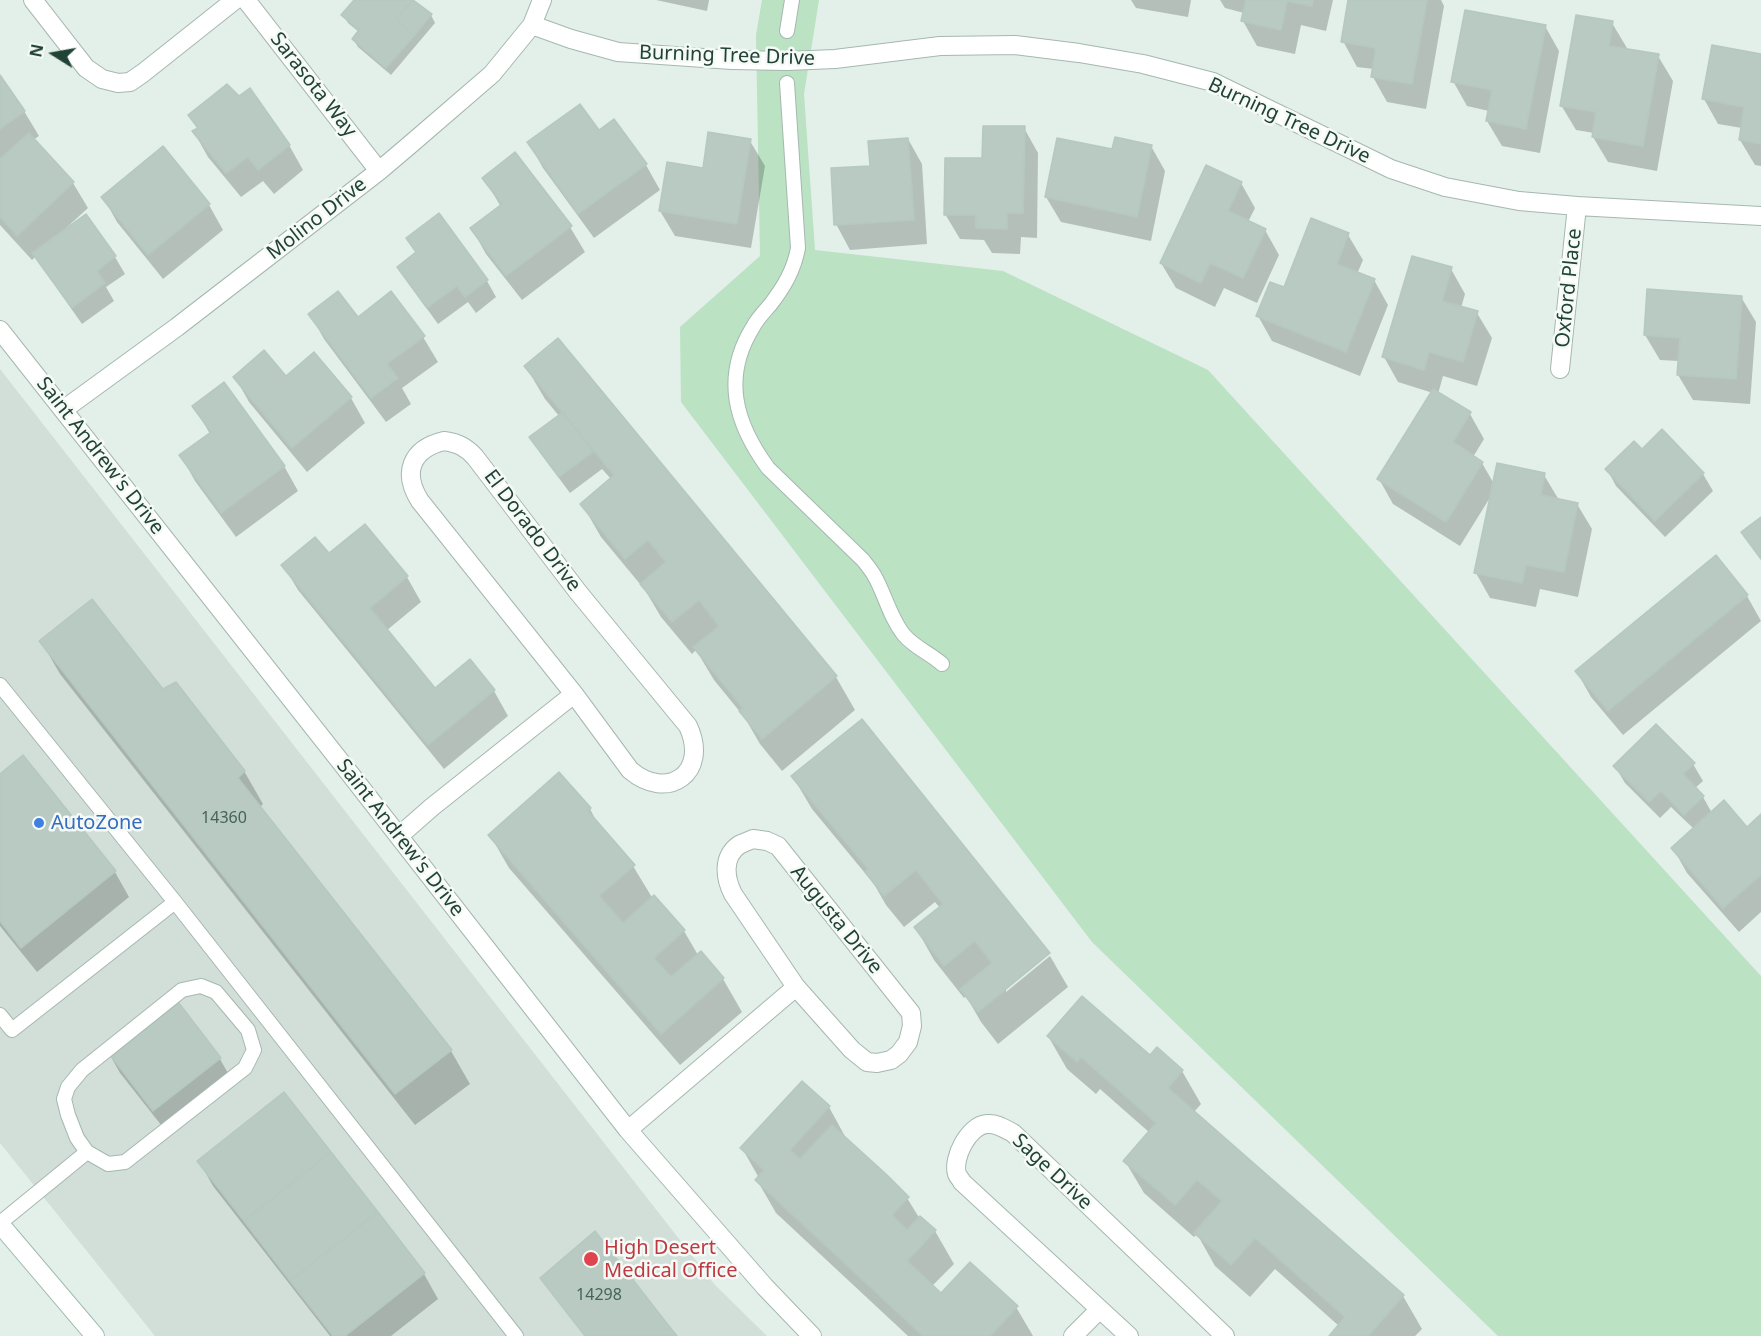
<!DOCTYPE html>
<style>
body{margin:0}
#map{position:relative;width:1761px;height:1336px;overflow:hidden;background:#e3efe9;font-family:"Noto Sans",sans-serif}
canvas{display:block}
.north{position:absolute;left:24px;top:24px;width:60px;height:60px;-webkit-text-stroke:4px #f5faf7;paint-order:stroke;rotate:281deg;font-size:16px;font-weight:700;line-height:24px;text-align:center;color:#214237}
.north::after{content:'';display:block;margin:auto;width:21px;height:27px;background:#214237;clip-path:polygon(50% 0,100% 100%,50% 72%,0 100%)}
</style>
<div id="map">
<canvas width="1761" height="1336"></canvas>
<div class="north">N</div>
</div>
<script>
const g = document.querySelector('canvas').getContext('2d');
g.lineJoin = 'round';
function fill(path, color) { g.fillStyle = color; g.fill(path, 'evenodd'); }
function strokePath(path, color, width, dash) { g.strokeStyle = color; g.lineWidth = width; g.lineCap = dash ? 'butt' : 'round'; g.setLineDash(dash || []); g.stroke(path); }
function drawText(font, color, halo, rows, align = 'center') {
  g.font = font + ' "Noto Sans",sans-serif'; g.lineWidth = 5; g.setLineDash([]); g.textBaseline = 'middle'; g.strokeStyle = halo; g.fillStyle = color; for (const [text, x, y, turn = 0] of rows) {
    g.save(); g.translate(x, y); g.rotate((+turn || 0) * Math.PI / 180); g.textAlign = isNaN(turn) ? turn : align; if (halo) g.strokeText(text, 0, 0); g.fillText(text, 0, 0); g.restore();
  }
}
fill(new Path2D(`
 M0 369 715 1285 767 1336H155L0 1143Z`), '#d1dfd8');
fill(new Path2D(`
 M762 0H819L804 94 815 250 1003 271 1208 370 1761 976V1336H1498L1092 942 681 402 680 327 760 256 756 35Z`), '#bae2c3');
fill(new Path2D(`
 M356 0H413L431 15 435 23 391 75 358 47 353 39 359 32 348 23 343 15Z
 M656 0H709L707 11Z
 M1131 0H1191L1188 17 1136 8Z
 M1220 0H1333L1326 31 1301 25 1295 54 1257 46 1243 21 1244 13 1225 8Z
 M1350 0H1441L1444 6 1426 109 1387 102 1373 77 1374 69 1357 67 1343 41Z
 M1612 23 1627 48 1626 50 1658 56 1673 81 1657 171 1608 162 1593 137 1594 133 1576 130 1561 105Z
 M1545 26 1559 51 1540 153 1502 146 1487 121 1489 111 1467 106 1453 81Z
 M1761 56V166L1755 165 1740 140 1742 128 1718 124 1704 99Z
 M0 78 24 111 39 136 33 140 73 183 88 208 65 229 67 230 86 216 115 257 125 274 106 287 114 301 82 324 44 270 36 256 32 260 0 225Z
 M190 115 289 145 303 170 274 194 263 181 241 197 208 157 194 132 198 130Z
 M613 121 646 165 660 190 594 238 543 168 529 143 599 132Z
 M1024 128 1038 153 1037 238 1021 237 1020 254 992 253 984 240 960 239 945 214 984 160Z
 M908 139 922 164 927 244 850 250 836 224Z
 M750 141 765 166 751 248 675 236 660 211Z
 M1151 146 1165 171 1151 241 1061 222 1046 197Z
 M484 178 570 227 585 252 522 300 486 254 472 229 501 207Z
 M1241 183 1255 208 1248 222 1265 230 1279 255 1257 303 1224 288 1215 307 1176 288 1161 263Z
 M103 197 209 205 223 230 163 279 117 222Z
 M1348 235 1363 260 1357 274 1374 280 1388 305 1360 376 1272 341 1258 316 1284 289Z
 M408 238 487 281 496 297 476 313 468 302 438 324 409 284 399 267 417 254Z
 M1451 269 1465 294 1461 308 1477 313 1492 338 1477 386 1443 376 1438 394 1470 414 1484 439 1473 457 1482 463 1494 484 1544 475 1559 500 1577 504 1592 529 1578 597 1540 589 1536 607 1490 598 1476 573 1491 496 1460 546 1393 504 1379 479 1433 393 1398 382 1384 357Z
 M1741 297 1756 322 1750 404 1693 400 1678 375 1679 361 1660 360 1645 335Z
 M310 314 357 319 423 337 438 362 402 388 411 404 386 422 324 339Z
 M558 341 836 677 855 710 782 771 760 744 745 718 714 680 696 650 692 654 661 617 645 590 601 537 582 504 612 480 602 469 570 493 541 454 531 438 559 416 545 399 526 367Z
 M314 354 351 398 365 423 307 472 249 402 235 377 285 378Z
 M194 406 284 466 298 491 236 537 195 481 181 456 210 434Z
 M1642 451 1703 474 1713 491 1665 537 1616 486 1607 469Z
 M365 526 407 577 421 602 386 631 435 690 494 691 508 716 444 769 298 590 283 565 328 555Z
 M1716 557 1747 596 1761 621 1623 735 1591 697 1577 672Z
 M41 641 163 691 244 771 263 804 260 807 451 1051 470 1084 415 1125 60 674Z
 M861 721 1006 988V992L1050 956 1068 987 998 1044 981 1022 966 996 964 998 934 960 916 928 940 908 935 902 904 927 886 905 874 884 812 809 793 777Z
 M23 757 115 872 129 897 37 972 0 926V776Z
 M1693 764 1703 781 1695 788 1703 797 1712 813 1747 829 1761 816V912L1739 932 1687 873 1673 848 1694 829 1671 807 1660 818 1625 783 1615 766Z
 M590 809 599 826 633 866 653 899 654 897 684 931 698 955 723 979 742 1012 680 1065 509 868 490 835Z
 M171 997 220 1059 234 1084 169 1135 120 1073 106 1048Z
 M1048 1036 1150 1057 1182 1071 1201 1104 1194 1112 1403 1296 1422 1329 1415 1336H1331L1339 1326 1275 1269 1250 1297 1215 1266 1197 1234 1194 1237 1144 1193 1125 1161 1150 1133 1100 1089 1096 1094 1067 1069Z
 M829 1107 847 1140 907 1198 920 1219 935 1231 954 1264 932 1286 941 1295 1016 1307 1033 1336H908L776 1213 757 1180 759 1178 742 1148Z
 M199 1161 424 1274 438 1299 391 1336H330L213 1186Z`), '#0003');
const building = new Path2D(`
 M354 0H413L396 19 414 36 386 68 352 39 359 30 341 15Z
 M413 0 432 14 414 36 396 19Z
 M1246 0H1313L1312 6 1287 1 1281 30 1241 21Z
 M1348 0H1427L1412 84 1371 77 1376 48 1341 42Z
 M1465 10 1546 25 1526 129 1486 121 1492 90 1451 82Z
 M1576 15 1613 21 1609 46 1659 54 1643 146 1592 137 1596 112 1560 106Z
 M1712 45 1761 54V144L1739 140 1744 107 1702 99Z
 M0 75 25 111 0 129Z
 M227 84 239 96 250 88 290 145 258 170 248 157 226 173 192 131 198 128 188 115Z
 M580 104 599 130 614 119 647 164 578 214 527 142Z
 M983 126H1025L1023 213H1007V229L976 228V215H944L945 158H982Z
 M708 132 751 139 737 224 659 211 667 162 703 168Z
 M29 133 74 182 17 236 0 217V159Z
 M1115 137 1152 145 1137 217 1045 197 1057 138 1112 149Z
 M908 138 914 220 834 225 831 168 870 166 868 141Z
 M163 146 210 204 148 255 101 197Z
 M515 152 572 226 506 276 470 228 502 204 482 178Z
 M1206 165 1242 182 1228 211 1266 229 1243 278 1210 263 1201 283 1160 263Z
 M439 213 488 280 465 297 457 286 427 308 397 267 416 252 406 238Z
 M86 214 116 256 97 271 105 283 72 308 32 253Z
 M1311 218 1349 233 1337 264 1375 279 1346 352 1256 316 1270 282 1284 287Z
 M1412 256 1452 267 1442 301 1478 311 1463 362 1429 352 1424 370 1382 357Z
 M1647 289 1742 296 1736 379 1677 375 1680 338 1644 335Z
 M338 291 358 317 391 291 425 336 387 364 398 378 371 398 308 314Z
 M558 338 837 676 762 739 739 711 743 708 693 647 719 626 699 600 672 622 640 584 666 562 648 540 625 559 580 504 614 475 524 366Z
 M264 350 286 376 314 352 352 397 292 448 233 377Z
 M224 382 285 466 221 513 179 455 211 432 192 406Z
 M1433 389 1471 412 1453 442 1483 462 1446 522 1377 479Z
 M563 412 593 452 559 477 529 437Z
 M1662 429 1704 473 1655 521 1605 469 1634 441 1642 449Z
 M1497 463 1545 473 1541 495 1578 503 1564 572 1526 565 1522 583 1474 573Z
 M1761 517V559L1741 532Z
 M365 524 408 576 370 608 435 688 470 659 495 690 428 745 281 565 315 537 329 553Z
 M1716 555 1748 595 1608 711 1575 671Z
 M92 599 163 689 176 682 245 771 238 778 452 1050 395 1094 39 641Z
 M862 719 1050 953 978 1012 960 989 992 963 975 941 944 966 914 927 943 904 916 870 884 896 865 872 868 869 791 776Z
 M1656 724 1695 763 1683 774 1704 796 1684 815 1661 791 1649 802 1613 766Z
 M23 755 116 871 21 948 0 921V774Z
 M559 772 591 808 588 811 635 865 599 896 623 923 654 895 685 930 654 958 671 977 701 951 724 978 661 1034 488 835Z
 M1724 800 1747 827 1761 814V875L1723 908 1671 848Z
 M172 994 221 1058 153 1111 104 1047Z
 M1082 996 1150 1055 1157 1047 1183 1070 1168 1088 1404 1295 1368 1336H1329L1345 1317 1255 1238 1231 1265 1194 1233 1222 1201 1197 1180 1175 1205 1123 1161 1156 1123 1081 1057 1077 1062 1047 1036Z
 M802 1081 830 1106 790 1150 800 1159 832 1125 887 1175 909 1197 892 1215 907 1230 920 1216 936 1230 907 1261 941 1293 970 1262 1018 1306 990 1336H923L755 1180 764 1170 740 1148Z
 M284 1092 331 1152 244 1221 197 1161Z
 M331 1152 378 1212 290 1281 244 1221Z
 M378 1212 425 1273 345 1336H333L290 1281Z
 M595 1231 665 1321 677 1336H585L540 1278Z`);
fill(building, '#b8cac2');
strokePath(building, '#b5c9bf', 1.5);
const service = new Path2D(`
 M787 31 792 0
 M787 83 798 248C794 270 784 287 770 305 764 312 757 319 753 327 722 377 735 423 768 468L863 560C867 565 871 570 874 575 885 594 890 618 904 635 915 648 930 653 942 664
 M0 685 175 902 516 1336
 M201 986 216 992 248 1030 254 1050 245 1068 125 1162 108 1164 87 1152 77 1138 68 1115 64 1099 68 1087 82 1070 182 990Z
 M0 1015 12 1030 175 902
 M0 1223 87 1152`);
const minor = new Path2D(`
 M33 0 86 68 102 79 118 83 130 82 143 73 235 0
 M246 0 379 171
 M532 25 571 39 618 52 732 60 787 61 835 59 940 46 1015 45 1079 53 1143 64 1213 82 1391 169 1445 187 1519 201 1577 206 1761 216
 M0 330 340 761 628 1130 765 1287 812 1336
 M1560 369 1577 206
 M63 410 177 327 379 171 412 143 492 74 532 25 542 0
 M444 441C458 443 466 447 475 457L578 592 688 726C710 773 667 802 630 770L574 694 420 501C402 473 411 449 444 441Z
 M399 836 432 807 574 694
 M753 839 767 841 778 846 911 1013 912 1026 908 1042 899 1054 891 1060 877 1063 867 1062 852 1050 796 987 733 894C725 878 722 857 739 845 743 843 748 841 753 839Z
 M628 1130 796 987
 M1073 1336 1100 1309
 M1129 1336 962 1182C961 1179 958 1177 957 1174 952 1158 969 1125 987 1124 997 1123 1005 1129 1013 1133L1225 1336`);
const secondary = new Path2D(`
 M0 1224 95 1336`);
strokePath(service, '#a5b8b0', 16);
strokePath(minor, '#a5b8b0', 20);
strokePath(secondary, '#a0bcb0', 20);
strokePath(service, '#fff', 14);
strokePath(minor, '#fff', 18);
strokePath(secondary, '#fff', 18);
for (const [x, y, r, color] of [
 [39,823,6,"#3f7fe0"],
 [591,1259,8,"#e0444e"]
]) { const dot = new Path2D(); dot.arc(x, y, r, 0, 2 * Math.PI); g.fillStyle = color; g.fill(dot); strokePath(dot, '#f5faf7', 2); }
drawText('16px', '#47645a', null, [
 ["14360",224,818],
 ["14298",599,1295]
]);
drawText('20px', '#214237', '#f5faf7', [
 ["Burning Tree Drive",727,56,2],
 ["Sarasota Way",313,85,52],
 ["Burning Tree Drive",1289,121,25],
 ["Molino Drive",317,219,-38],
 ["Oxford Place",1569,288,-84],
 ["Saint Andrew's Drive",100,456,52],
 ["El Dorado Drive",532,531,53],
 ["Saint Andrew's Drive",400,838,52],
 ["Augusta Drive",836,920,51],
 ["Sage Drive",1052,1172,43]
]);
drawText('20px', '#366cbe', '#f5faf7', [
 ["AutoZone",51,823]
], 'left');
drawText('20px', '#be3a42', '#f5faf7', [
 ["High Desert",604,1248],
 ["Medical Office",604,1271]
], 'left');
</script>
